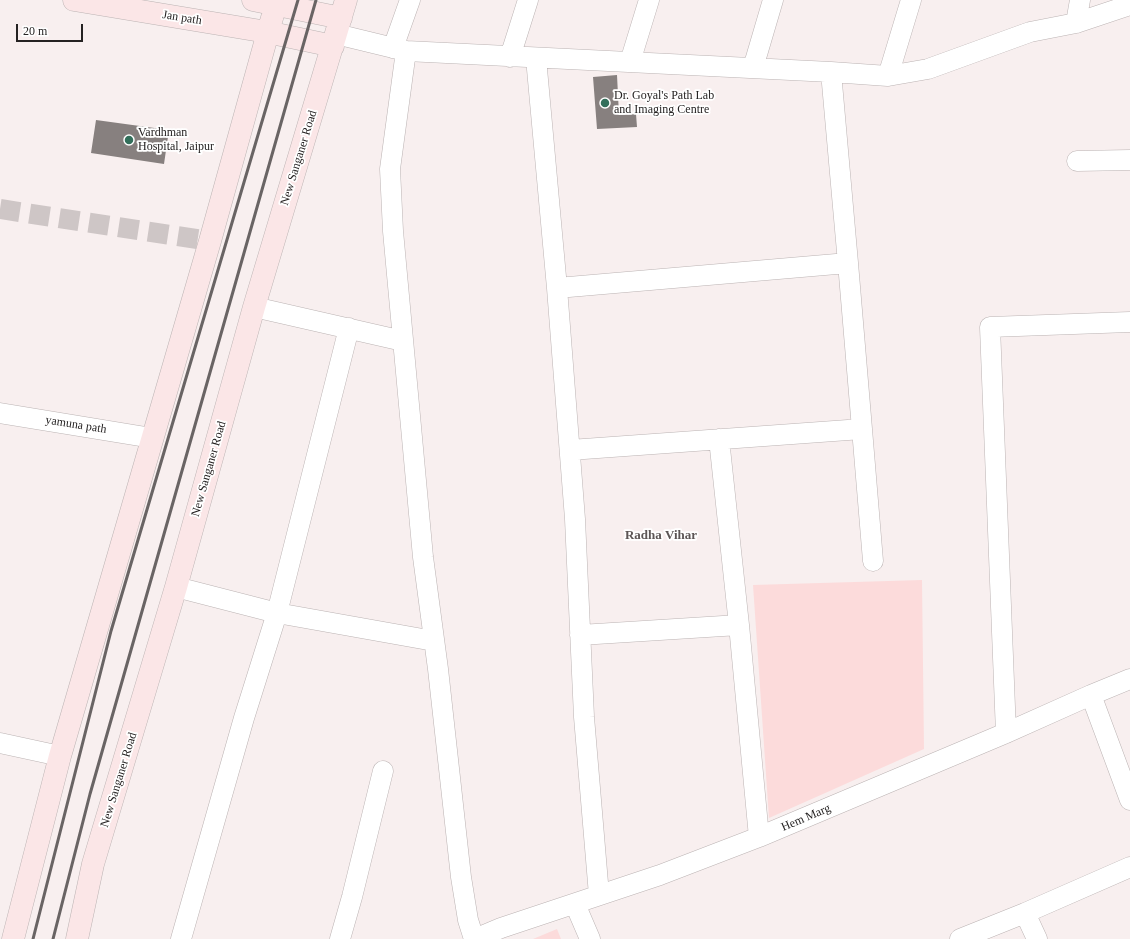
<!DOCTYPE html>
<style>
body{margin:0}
#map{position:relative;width:1130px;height:939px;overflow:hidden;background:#f8efef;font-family:Georgia,serif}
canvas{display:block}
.scale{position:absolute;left:16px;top:24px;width:67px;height:18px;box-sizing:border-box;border:2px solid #252222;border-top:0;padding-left:5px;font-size:12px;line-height:14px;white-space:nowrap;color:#252222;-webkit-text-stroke:3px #fff;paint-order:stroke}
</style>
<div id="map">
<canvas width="1130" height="939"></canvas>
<div class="scale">20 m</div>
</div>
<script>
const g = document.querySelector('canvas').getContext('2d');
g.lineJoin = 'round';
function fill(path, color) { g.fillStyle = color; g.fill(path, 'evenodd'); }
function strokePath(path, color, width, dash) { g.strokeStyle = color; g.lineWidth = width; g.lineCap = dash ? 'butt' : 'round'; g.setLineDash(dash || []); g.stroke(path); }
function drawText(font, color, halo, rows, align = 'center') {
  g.font = font + ' Georgia,serif'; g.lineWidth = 3.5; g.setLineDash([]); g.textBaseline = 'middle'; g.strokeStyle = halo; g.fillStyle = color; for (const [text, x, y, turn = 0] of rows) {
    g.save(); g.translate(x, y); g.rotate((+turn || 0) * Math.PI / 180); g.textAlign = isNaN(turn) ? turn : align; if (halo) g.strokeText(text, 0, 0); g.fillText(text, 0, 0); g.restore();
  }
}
fill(new Path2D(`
 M922 580 924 749 769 818 753 585Z
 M557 929 561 939H533Z`), '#fcdbdb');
fill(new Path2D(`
 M617 75 619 115 636 114 637 127 597 129 593 77Z
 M96 120 169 130 164 164 91 153Z`), '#87807f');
strokePath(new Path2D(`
 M0 209 210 241`), '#cec6c6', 20, [20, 10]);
const street = new Path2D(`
 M1076 23 1080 0
 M336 34 406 51 831 72 888 76 928 69 1030 32 1076 23 1130 5
 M393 48 410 0
 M406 51 390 169 393 231 423 557 438 669 461 877 468 920 474 939
 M510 57 528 0
 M536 58 557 288 575 519 584 717 599 895
 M630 62 649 0
 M753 68 773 0
 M888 76 911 0
 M1077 161 1130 160
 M557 288 848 263 831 72
 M254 307 403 341
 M0 413 152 438
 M862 429 873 561
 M570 450 862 429 848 263
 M176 587 277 613 434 641
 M739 625 759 837
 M580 635 739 625 719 439
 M1091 695 1130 800
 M1006 733 990 327 1130 322
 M0 743 60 756
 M575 904 590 939
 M1025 913 1037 939
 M181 939 244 718 277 613 349 328
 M340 939 352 897 383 771
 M475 939 501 928 660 875 759 837 1006 733 1091 695 1130 679
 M960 939 1025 913 1130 867`);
const secondary = new Path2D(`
 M74 0 267 32 333 46
 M253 0 341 18
 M13 939 60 756 210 241 277 0
 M77 939 93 864 176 587 254 307 346 0`);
strokePath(street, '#bbb3b3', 21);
strokePath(secondary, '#bbb3b3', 23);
strokePath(street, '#fff', 20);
strokePath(secondary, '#fbe6e7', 22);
strokePath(new Path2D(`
 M33 939 111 631 298 0
 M53 939 90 794 316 0`), '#696464', 3);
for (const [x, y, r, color] of [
 [605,103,5,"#336f5b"],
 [129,140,5,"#336f5b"]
]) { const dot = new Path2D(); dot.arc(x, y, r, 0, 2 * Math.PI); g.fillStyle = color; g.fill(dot); strokePath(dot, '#fff', 1.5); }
drawText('12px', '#252222', '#fff', [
 ["Jan path",182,18,9],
 ["New Sanganer Road",299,158,-73],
 ["yamuna path",76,425,9],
 ["New Sanganer Road",209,469,-74],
 ["New Sanganer Road",119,780,-73],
 ["Hem Marg",806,818,-23]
]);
drawText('12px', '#252222', '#fff', [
 ["Dr. Goyal's Path Lab",614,96],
 ["and Imaging Centre",614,110],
 ["Vardhman",138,133],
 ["Hospital, Jaipur",138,147]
], 'left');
drawText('bold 13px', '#5c5555', '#fff', [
 ["Radha Vihar",661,536]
]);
</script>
